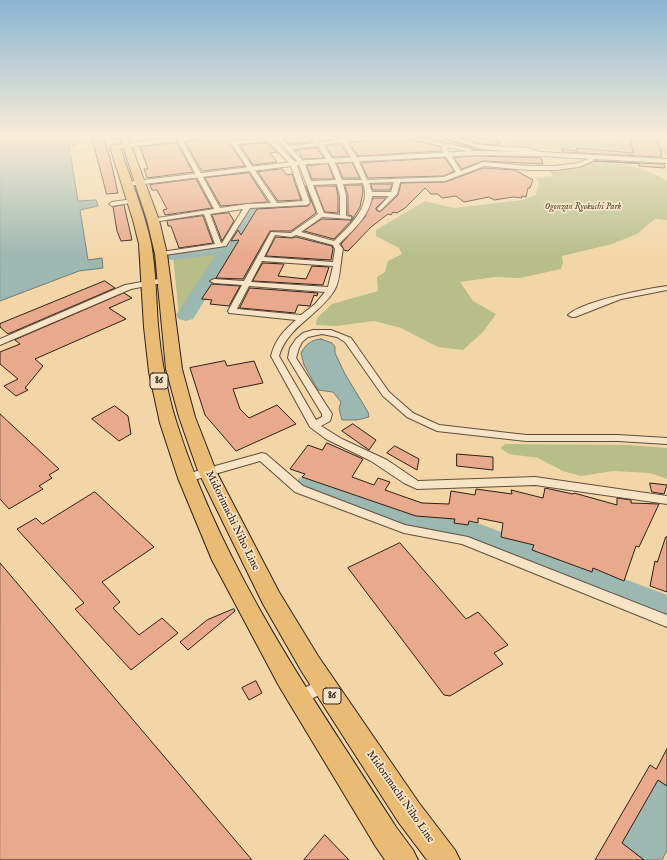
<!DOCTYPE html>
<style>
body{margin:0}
canvas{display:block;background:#f2d6a8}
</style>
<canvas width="667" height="860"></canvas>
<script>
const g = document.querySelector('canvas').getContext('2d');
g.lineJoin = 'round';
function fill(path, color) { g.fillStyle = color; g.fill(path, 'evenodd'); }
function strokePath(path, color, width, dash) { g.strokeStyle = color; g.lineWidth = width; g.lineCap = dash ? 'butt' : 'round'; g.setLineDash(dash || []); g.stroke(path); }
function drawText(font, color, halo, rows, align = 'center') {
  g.font = font + ' "IM FELL English",serif'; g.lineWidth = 3.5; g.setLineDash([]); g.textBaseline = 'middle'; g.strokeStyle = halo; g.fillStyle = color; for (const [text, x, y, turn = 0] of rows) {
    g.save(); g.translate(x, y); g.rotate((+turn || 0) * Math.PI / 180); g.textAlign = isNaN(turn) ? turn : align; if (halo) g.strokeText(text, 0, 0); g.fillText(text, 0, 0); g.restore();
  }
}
fill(new Path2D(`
 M501 137H583L644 146 650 145 666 146 667 147V155L577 147C570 149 565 149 558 149 541 149 525 150 508 143V141Z
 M592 162C620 163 643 166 667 181V220L655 219 637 234 612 244 562 256 563 263 561 269 520 278 495 277 460 282 473 301 496 314 483 332 463 350 438 347 401 328 374 321 336 326 316 325 317 318 332 304 378 291 377 277 385 272 388 261 402 254 399 248 376 236V230L425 201 454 208 522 200 536 195 539 183 536 178 553 176 548 170Z
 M217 250 222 251 182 314 179 315 173 257Z
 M505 444 629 445 667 448V479L650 473 613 471 581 476 563 471 538 458 509 454 500 448Z`), '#b7be8a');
const water = new Path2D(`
 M0 137H67L68 140 76 139 77 145 69 146 78 201 96 200 98 206 80 210 88 260 102 258 103 268 79 271 0 301Z
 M321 339 332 343 335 347V353L345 374 368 412 369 417 357 420H342L339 409 341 402 333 392 318 390 304 365 301 353C306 344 311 340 321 339Z
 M658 780 667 786V850L662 860H644L622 843Z`);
fill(water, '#9db7b1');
strokePath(water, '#717b74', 1);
fill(new Path2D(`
 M267 203 272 205 275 208 272 211 259 213 193 319 186 321 179 319 176 315 216 255 173 260 167 259 164 255 167 251 223 244 249 206Z
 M308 476 414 511 480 524 667 595V621L466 542 412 531 299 492 295 485 299 478Z`), '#9db7b1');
const building = new Path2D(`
 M92 137H103L110 158 118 193 107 194Z
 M206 137H226L245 166 202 171 185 142 205 138Z
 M283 137H309L312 142 290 144Z
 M373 137H404L405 138 441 147V151L358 156 349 143 370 140Z
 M419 137H442L443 138 479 150Z
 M457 137H480L501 143 497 145 482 144Z
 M630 137 657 139 662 157 562 152V149L577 151V148L633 153Z
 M177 143 193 172 147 178 144 169H148L140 147Z
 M267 143 277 152 270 153 277 162 253 165 240 145Z
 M340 144 349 156 333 157 326 146Z
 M317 148 324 158 303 159 299 151 295 150Z
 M475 156 541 158 543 164 483 161 462 169 454 158Z
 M445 158 454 171 444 176 368 178 361 163Z
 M594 161 664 164 665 168 639 166V164Z
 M352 163 360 178H343L337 164Z
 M328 164 334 179H312L307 166Z
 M484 168 515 170 533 180 530 188H528L526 197 522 196V198L513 197 494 200 489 197 464 202 456 196 442 198 438 194H431L425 188 405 208 397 213 393 212 391 215 388 214 371 227 348 251 344 250 341 244 365 217 373 198H386L376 208V210L380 212 398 195 401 183 445 182Z
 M282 169 287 175 292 174 301 200 278 201 258 172Z
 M249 173 268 202 221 206 205 178Z
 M196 179 212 208 165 215 163 210 167 209 157 190H152L150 185Z
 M371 184H392L390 190H373Z
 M345 185H362L363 192 360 207 352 220V216L348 215V196Z
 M306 186 316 213 291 231H270L243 279 216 278 239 240 231 241 238 230 241 235 257 209 308 206 311 202Z
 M315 186H336L338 196V213L325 212Z
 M124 205 132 240 121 241 117 231 113 207Z
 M229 213 234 221 222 241 212 215Z
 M203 216 213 243 179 248 171 226H168L167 221Z
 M322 219 351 220H352L334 239 304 231Z
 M276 237 292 238 296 237 332 246 333 249 331 260 266 256Z
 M263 263 284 264 278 276 306 279 312 266 329 267 323 285 253 281Z
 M105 281 115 288 8 334 0 327V324Z
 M212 284 240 286 229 306 210 304 212 300 202 299Z
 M250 288 318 293 317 296 314 295 310 306 298 305 295 313 240 308Z
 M124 293 132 298 109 308 126 319 35 359 43 366 25 388 28 390 16 396 4 386 18 379 0 364V352L20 344 15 340Z
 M225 361 227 366 254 361 263 383 233 389 240 409 249 418 277 405 296 424 236 451 205 415 190 368Z
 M115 406 128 416 131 434 119 441 92 419Z
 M0 414 59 469 49 475 52 478 39 486 43 489 9 509 0 499Z
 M353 424 376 440 369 450 342 431Z
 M327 443 363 459 352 477 374 485 378 478 390 482 385 490 422 503 449 504 451 491 475 495 476 489 512 494 511 490 543 498 545 488 573 494 574 493 617 505V498L631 500V503L659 504 639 547 636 546 624 581 593 568 592 572 532 550 534 545 501 537 503 523 478 518V523L469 521 468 525 454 523 455 519 416 516 302 477 305 474 290 469 308 445 322 450Z
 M395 446 419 459 417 470 387 453Z
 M457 454 493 457V470L457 466Z
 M650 483 667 485 664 494 652 492Z
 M95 492 154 547 102 582 120 602 113 608 139 635 162 618 178 633 131 670 75 609 84 603 17 529 36 518 42 524Z
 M666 537H667V592L650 586 655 561 657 562Z
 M400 543 466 619 478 612 508 645 494 653 503 664 450 696 444 695 348 568Z
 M0 563 252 860H0Z
 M234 609 235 611 188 650 180 642 207 620Z
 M256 681 262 693 249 700 242 688Z
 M667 749V786L658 780 622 843 644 860H595L650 765 656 769Z
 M325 835 349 860H304Z`);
fill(building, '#e9a98c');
strokePath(building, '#2e2019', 1);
const minor = new Path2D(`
 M179 137H205L183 141 220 208 248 204 271 203 227 137H231L235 141 271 138 296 163 310 203 307 205 250 208 226 246 158 256V252H161L215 244 204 214 153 222 151 221V219L214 209 178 141 115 149 112 147 115 145ZM268 141 290 164 303 201 277 203 237 144ZM243 209 222 243H221L210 214Z
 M276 137H281L289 146 315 143 310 137H315L320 142 338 140 336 137H341L344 139 372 137 370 139 346 142 356 155 367 180 444 177 456 172 441 149 443 146 405 137H413L471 149 472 150 469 152 448 147 447 149 461 171 483 162 529 166H555L578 163 588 159 589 156H593V161L579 167 555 170H529L484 166 445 181 400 182 397 194 380 211 377 209 389 196H372C370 216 352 231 339 244L343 249C340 262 341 280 334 291 318 316 288 326 279 356L316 420 322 417V414L288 358 290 348 296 339 303 333 313 330H331L351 338 389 392 413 413 439 425 526 435H618L667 438V444L618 441H526L437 431 407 417 383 396 345 342 337 337 322 334 308 337 302 342 299 348 296 358 332 414 330 421 321 426 342 439 387 460 418 481 535 477 667 496V504L535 485 417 489 404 483 371 461 326 439 310 427 271 356C275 340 284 330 296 320L229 313 228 311 242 285 214 283 210 281 214 279 244 281 271 232 291 233 318 214 298 162ZM341 142 350 155 362 180H342L335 163 323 145ZM318 146 329 163 336 180 311 181 304 162 292 149ZM394 182 391 192H372L369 183ZM363 183C372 207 349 226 334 241L301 232 322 217 351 219V217L346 216V196L343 184ZM337 184 340 196V215L324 213 313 185ZM275 235 292 237 296 235 333 245 335 249 333 262 264 257ZM262 261 333 266 328 287 251 282ZM249 286 325 292 315 304 301 315 237 309Z
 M443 137C457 136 469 143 482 145 499 148 530 144 543 154L540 156 532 153 482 149Z
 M617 137H628L625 139Z
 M133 199 135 200V202L112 206 109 204 112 202Z
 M164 278 168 280 167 282 131 289 0 345V339L125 285Z
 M667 286V290L621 299 575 317H572L568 315C582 301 646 289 667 286Z
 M262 453 266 454 303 486 405 525 468 537 667 615V627L462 544 404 533 295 492 260 461 187 482 183 481 182 478 183 475Z
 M324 678 329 680 331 685 329 690 299 705 294 703 292 698 294 693Z`);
const tertiary = new Path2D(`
 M475 151 540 152 667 159V163L540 156 475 155 308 164 127 186 123 184 127 182 308 160Z`);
const primary = new Path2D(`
 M120 137H128L159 220 167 254 182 369 195 417 216 471 279 592 318 656 419 803 455 850 460 860H427L399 823 302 672 263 604 198 471 179 417 166 369 155 254 147 220Z
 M115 144 120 147C130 179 144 210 151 243 156 270 156 298 158 325 161 358 167 393 177 424 223 571 314 699 396 827L413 850 418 860H385L376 847 279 686 212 560 178 478 160 423 149 372 144 327 139 244 133 220 110 147Z`);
strokePath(minor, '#5f4e3d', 2);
strokePath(tertiary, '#5f4e3d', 2);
strokePath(primary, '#2e2019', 2);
fill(minor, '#f7e4c6');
fill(tertiary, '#f7e4c6');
fill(primary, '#e9bb74');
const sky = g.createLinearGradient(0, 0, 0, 257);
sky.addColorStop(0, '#8ab5d2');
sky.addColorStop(0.53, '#f9edd8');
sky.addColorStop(1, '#f9edd800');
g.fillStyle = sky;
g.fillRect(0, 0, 667, 257);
drawText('italic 9px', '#574f3b', '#f7e4c6', [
 ["Ogonzan Ryokuchi Park",583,207]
]);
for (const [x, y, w] of [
 [159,381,18],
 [332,696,18]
]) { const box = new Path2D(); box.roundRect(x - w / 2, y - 8, w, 16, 3); g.fillStyle = '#f7e4c6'; g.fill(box); strokePath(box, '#2e2019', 1); }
drawText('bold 10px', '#2e2019', null, [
 ["86",159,381],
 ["86",332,696]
]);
drawText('11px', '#2e2019', '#f7e4c6', [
 ["Midorimachi Niho Line",232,521,64],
 ["Midorimachi Niho Line",400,797,55]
]);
</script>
